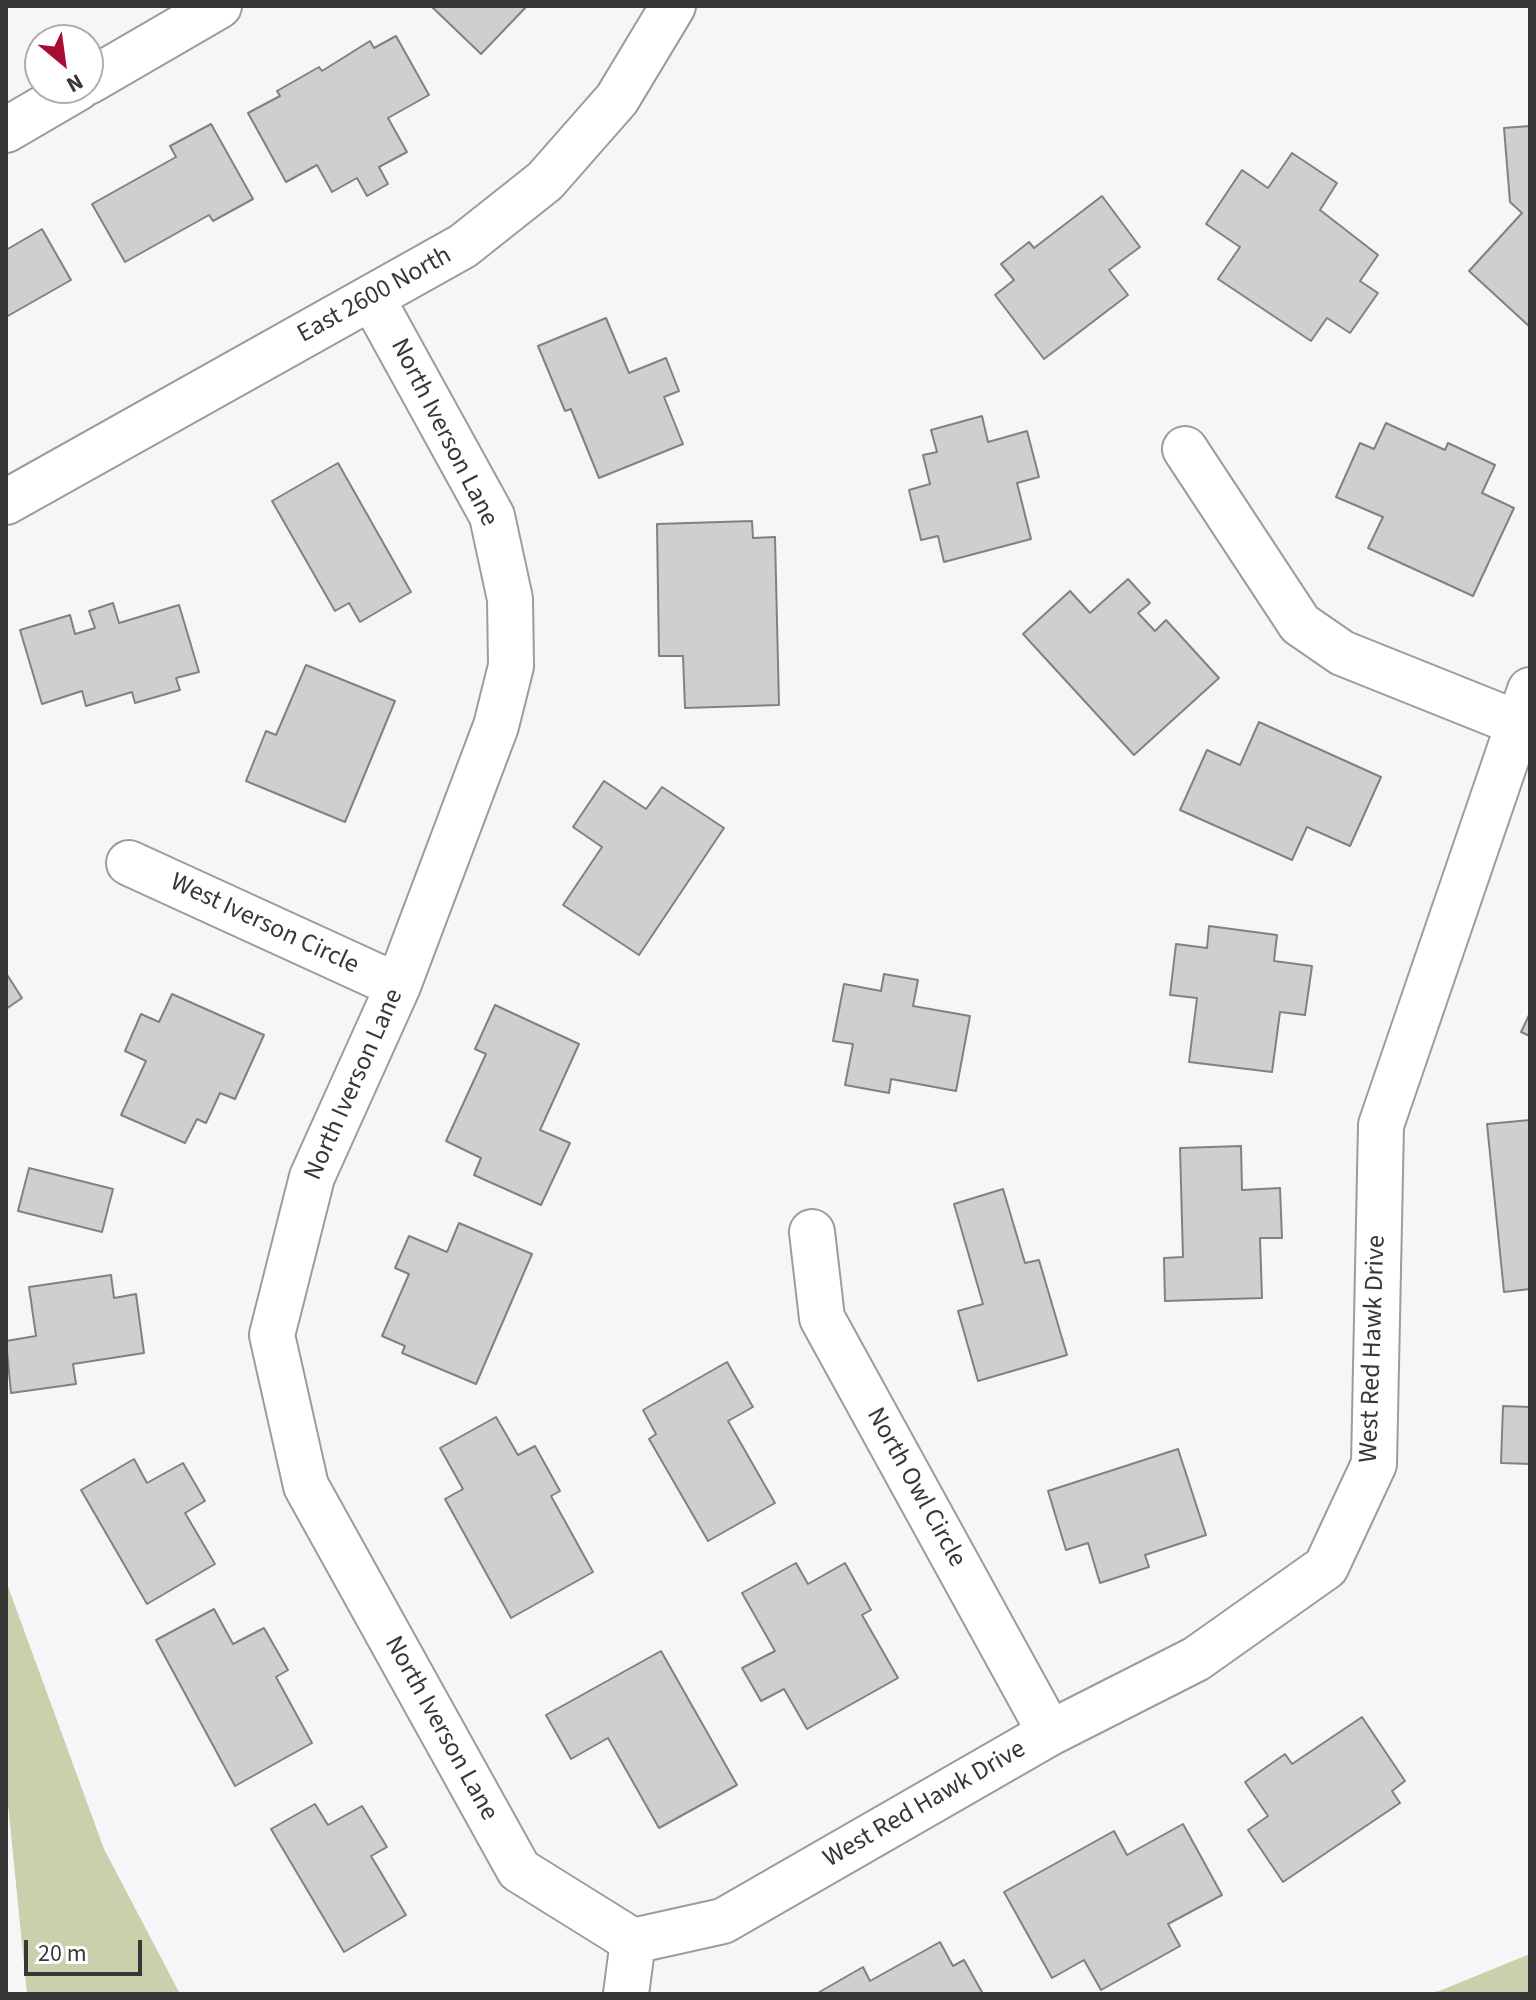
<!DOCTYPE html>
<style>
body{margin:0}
#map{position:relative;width:1536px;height:2000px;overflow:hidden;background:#f6f6f8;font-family:"Source Sans 3",sans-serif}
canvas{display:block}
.frame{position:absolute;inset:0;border:8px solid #373738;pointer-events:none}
.north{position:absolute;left:24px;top:24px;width:80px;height:80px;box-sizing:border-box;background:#fff;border:2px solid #afafaf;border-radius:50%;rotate:151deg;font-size:22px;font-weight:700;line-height:32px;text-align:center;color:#373738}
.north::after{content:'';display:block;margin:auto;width:28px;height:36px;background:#a60c34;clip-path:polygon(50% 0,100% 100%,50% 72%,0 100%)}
.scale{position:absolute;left:24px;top:1940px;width:118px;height:36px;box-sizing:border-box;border:4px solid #373738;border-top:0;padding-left:10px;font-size:24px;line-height:28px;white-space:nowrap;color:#373738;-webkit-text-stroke:6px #fff;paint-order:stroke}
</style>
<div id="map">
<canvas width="1536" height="2000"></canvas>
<div class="frame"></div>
<div class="north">N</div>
<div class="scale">20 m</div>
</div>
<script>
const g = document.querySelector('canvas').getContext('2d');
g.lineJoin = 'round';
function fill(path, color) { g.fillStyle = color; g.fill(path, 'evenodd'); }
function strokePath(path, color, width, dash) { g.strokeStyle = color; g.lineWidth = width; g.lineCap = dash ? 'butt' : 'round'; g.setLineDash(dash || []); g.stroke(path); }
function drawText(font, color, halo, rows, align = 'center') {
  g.font = font + ' "Source Sans 3",sans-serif'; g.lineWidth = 7; g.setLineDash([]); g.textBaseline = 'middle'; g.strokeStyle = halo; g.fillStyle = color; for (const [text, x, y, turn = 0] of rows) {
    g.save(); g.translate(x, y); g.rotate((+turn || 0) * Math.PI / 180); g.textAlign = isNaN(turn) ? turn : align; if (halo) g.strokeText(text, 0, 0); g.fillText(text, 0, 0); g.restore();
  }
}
fill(new Path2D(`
 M6 1581 104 1849 180 1994H27L6 1784Z
 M1530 1954V1994H1424L1439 1991Z`), '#c8d0ac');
const building = new Path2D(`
 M431 6H527L481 54Z
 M396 36 429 95 388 118 407 152 379 167 388 184 367 196 357 178 332 192 317 165 286 182 248 113 280 96 277 91 319 67 322 71 370 41 374 48Z
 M211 124 253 199 213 221 209 215 125 262 92 204 176 157 170 146Z
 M1530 126V327L1469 271 1522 213 1510 202 1504 128Z
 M1292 153 1337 183 1320 210 1378 255 1360 281 1378 293 1350 333 1327 318 1311 341 1218 279 1240 247 1206 224 1242 170 1268 188Z
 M1102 196 1140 247 1109 270 1128 295 1044 359 995 295 1014 280 1001 264 1029 242 1034 248Z
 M42 229 71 280 6 317V250Z
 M606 318 629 373 666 358 679 391 664 397 683 444 599 478 571 409 565 411 538 346Z
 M982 416 988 442 1027 431 1039 477 1017 483 1031 539 944 562 938 536 921 540 909 490 930 484 923 455 937 452 931 430Z
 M1386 423 1445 450 1448 443 1495 465 1482 493 1514 508 1473 596 1368 548 1383 517 1336 497 1360 443 1374 449Z
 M338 463 411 592 360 622 349 603 335 611 272 501Z
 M752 521 753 538 775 537 779 705 685 708 683 656H659L657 524Z
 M1128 579 1150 603 1138 613 1155 631 1166 620 1219 678 1134 755 1023 634 1070 591 1090 613Z
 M113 603 119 623 179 605 199 672 176 678 180 690 135 703 132 692 86 706 82 691 42 704 20 630 70 615 75 634 95 628 89 611Z
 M306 665 395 701 345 822 246 781 266 731 276 735Z
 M1259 722 1381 777 1350 846 1307 827 1292 860 1180 810 1207 750 1240 765Z
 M604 781 646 809 662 787 724 828 639 955 563 905 602 847 573 827Z
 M1209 926 1277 935 1274 961 1312 966 1305 1015 1280 1012 1272 1072 1189 1062 1197 998 1170 995 1176 944 1207 948Z
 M6 973 22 998 6 1009Z
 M884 974 918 980 913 1006 970 1016 956 1091 891 1079 889 1093 845 1085 853 1044 833 1041 844 984 881 991Z
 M172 994 264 1035 235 1099 220 1093 206 1123 197 1119 185 1143 121 1115 146 1061 125 1051 141 1014 159 1022Z
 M495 1005 579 1044 540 1130 570 1143 541 1205 474 1175 481 1158 446 1141 486 1054 475 1049Z
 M1530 1013V1036L1521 1032Z
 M1530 1120V1289L1504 1292 1487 1124Z
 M1241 1146 1242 1190 1280 1188 1282 1238H1260L1262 1298 1165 1301 1164 1258 1183 1257 1180 1148Z
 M29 1168 113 1189 102 1232 18 1211Z
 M1003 1189 1025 1263 1039 1260 1067 1355 978 1381 958 1311 983 1304 954 1204Z
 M459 1223 532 1254 476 1384 402 1353 405 1346 382 1336 409 1274 395 1268 409 1236 447 1252Z
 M111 1275 114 1298 136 1294 144 1353 73 1364 76 1384 11 1393 6 1341 36 1336 29 1287Z
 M727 1362 753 1407 728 1421 775 1503 708 1541 649 1439 656 1434 643 1410Z
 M1503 1406 1530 1407V1464L1501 1463Z
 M496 1417 518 1455 535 1446 560 1491 551 1496 593 1572 511 1618 445 1499 463 1489 440 1448Z
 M1178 1449 1206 1535 1145 1555 1149 1567 1100 1583 1088 1543 1066 1550 1048 1491Z
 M134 1459 147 1483 183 1463 205 1501 185 1513 215 1564 147 1604 81 1490Z
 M796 1563 808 1584 845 1563 871 1610 862 1615 898 1678 807 1729 784 1689 761 1701 742 1668 775 1651 742 1593Z
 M214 1609 233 1644 264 1628 288 1670 276 1677 312 1743 235 1786 156 1640Z
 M661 1651 737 1785 659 1828 608 1738 571 1759 546 1715Z
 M1362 1717 1405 1781 1392 1791 1400 1803 1283 1882 1248 1830 1268 1816 1245 1782 1285 1754 1292 1764Z
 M315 1804 328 1825 362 1806 387 1847 371 1856 406 1915 344 1952 271 1829Z
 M1183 1824 1222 1895 1168 1924 1180 1946 1101 1990 1084 1960 1052 1978 1004 1892 1114 1831 1127 1855Z
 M940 1942 953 1966 964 1960 983 1994H816L863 1967 870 1981Z`);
fill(building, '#d0ced0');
strokePath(building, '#828182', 2);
const minor = new Path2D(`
 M88 82 219 6
 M6 130 78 88
 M372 298 492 516 510 599 511 666 496 726 398 986 312 1177 272 1335 306 1486 519 1870 633 1941
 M1185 449 1300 624 1342 653 1517 723
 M6 502 463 246 545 181 617 99 673 6
 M129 863 398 986
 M812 1232 822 1318 1050 1733
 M633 1941 723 1921 1050 1733 1196 1659 1326 1567 1374 1464 1381 1125 1530 690
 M626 1994 633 1941`);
strokePath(minor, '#9c9c9e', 48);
strokePath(minor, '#fff', 44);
drawText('26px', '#373738', '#fff', [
 ["East 2600 North",375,296,-29],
 ["North Iverson Lane",443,433,63],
 ["West Iverson Circle",264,925,25],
 ["North Iverson Lane",355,1085,-66],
 ["West Red Hawk Drive",1374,1349,-88],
 ["North Owl Circle",915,1488,61],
 ["North Iverson Lane",440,1729,61],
 ["West Red Hawk Drive",925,1805,-30]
]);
</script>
